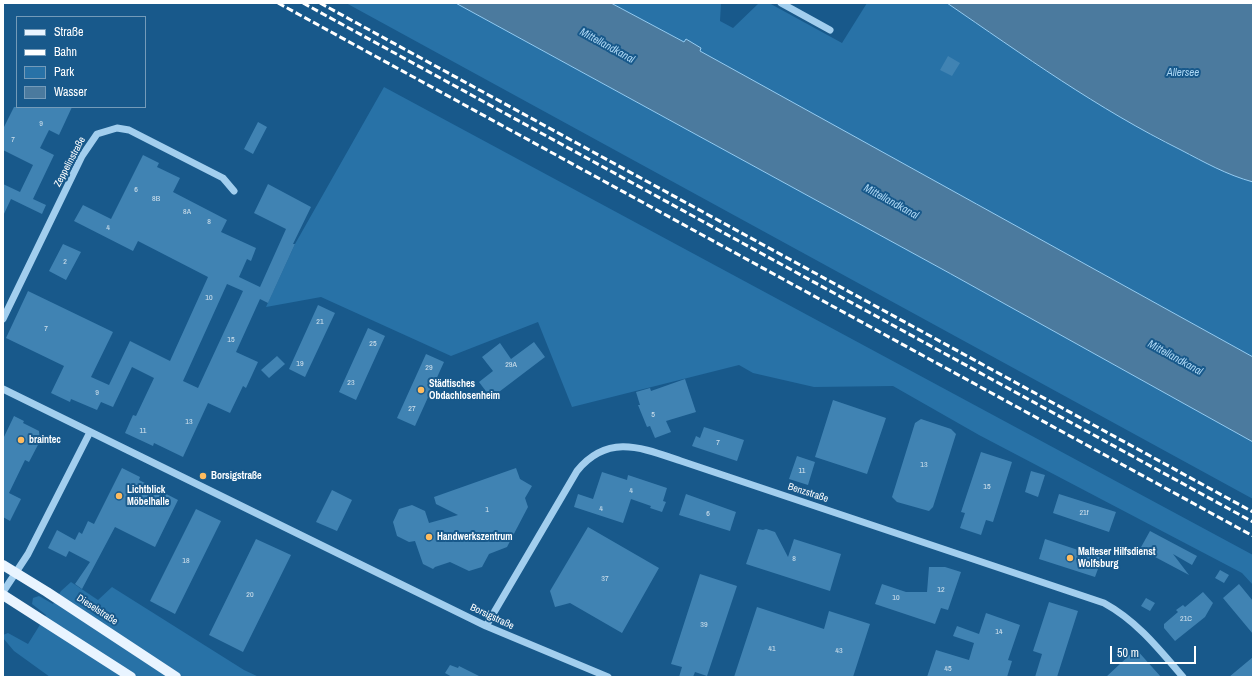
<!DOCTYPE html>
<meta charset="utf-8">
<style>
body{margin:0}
#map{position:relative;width:1256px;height:680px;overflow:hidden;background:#18598b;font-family:"Archivo Narrow",sans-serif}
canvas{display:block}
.frame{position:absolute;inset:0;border:4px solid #fff;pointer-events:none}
.legend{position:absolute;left:16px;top:16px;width:130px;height:92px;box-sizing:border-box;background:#18598b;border:1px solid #749bb9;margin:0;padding:5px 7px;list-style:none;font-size:12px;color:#fff}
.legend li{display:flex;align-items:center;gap:8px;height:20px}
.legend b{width:20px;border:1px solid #749bb9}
.scale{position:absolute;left:1110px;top:646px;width:86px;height:18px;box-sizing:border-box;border:2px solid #fff;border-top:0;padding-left:5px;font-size:12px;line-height:14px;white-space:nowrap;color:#fff;-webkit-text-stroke:3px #18598b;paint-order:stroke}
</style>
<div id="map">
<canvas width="1256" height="680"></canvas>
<div class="frame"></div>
<ul class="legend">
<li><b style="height:5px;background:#e9f4ff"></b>Straße</li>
<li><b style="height:5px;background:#fff"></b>Bahn</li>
<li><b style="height:11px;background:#2872a7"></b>Park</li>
<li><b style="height:11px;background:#4b7a9e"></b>Wasser</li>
</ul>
<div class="scale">50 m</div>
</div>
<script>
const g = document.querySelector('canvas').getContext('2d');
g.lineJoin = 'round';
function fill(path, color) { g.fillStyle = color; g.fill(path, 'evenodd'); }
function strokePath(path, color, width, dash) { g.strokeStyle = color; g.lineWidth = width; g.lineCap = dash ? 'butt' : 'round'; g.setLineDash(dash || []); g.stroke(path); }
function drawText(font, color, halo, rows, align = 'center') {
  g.font = font + ' "Archivo Narrow",sans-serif'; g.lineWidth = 4; g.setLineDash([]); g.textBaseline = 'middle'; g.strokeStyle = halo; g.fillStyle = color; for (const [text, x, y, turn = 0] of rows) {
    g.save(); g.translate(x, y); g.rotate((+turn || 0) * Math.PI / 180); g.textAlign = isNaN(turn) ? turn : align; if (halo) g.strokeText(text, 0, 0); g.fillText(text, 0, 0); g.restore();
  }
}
fill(new Path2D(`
 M346 3H456L951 274 1253 442V499Z
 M611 3H721L720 21 733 28 759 3H769L842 43 867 3H947L1054 76 1158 139 1230 174 1253 182V357L699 51 701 48 686 40 684 42Z
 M384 87 1253 555V585L1242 573 979 435 893 386 814 387 753 373 739 365 572 407 538 322 451 356 321 297 266 307 295 244Z
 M71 582 98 600 112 587 244 670 259 677H50L14 651 3 638V635L8 633 28 644 46 615 32 604 33 598 39 596 53 604 61 591Z`), '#2872a7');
const water = new Path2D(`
 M456 3H611L684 42 686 39 701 48 700 51 1253 357V442L951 274Z
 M947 3H1253V182C1227 175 1204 162 1181 150 1098 109 1023 55 947 3Z`);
fill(water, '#4b7a9e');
strokePath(water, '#94cbf1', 1);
fill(new Path2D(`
 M948 56 960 63 952 76 940 70Z
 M14 107H72L59 135 49 130 40 148 54 155 33 199 46 205 42 214 11 199 3 216V184L20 192 33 165 3 150V129Z
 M258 122 267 127 253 154 244 149Z
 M143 155 159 163 157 167 180 178 173 192 227 220 221 232 256 248 251 261 247 259 239 277 260 287 286 229 254 213 268 184 311 207 293 244H295L268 303 260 299 236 352 258 362 246 388 243 386 230 413 208 403 183 457 154 443 153 446 125 433 133 415 136 416 154 378 132 367 113 407 101 402 97 410 71 399 70 402 51 393 64 366 6 338 28 291 113 332 91 377 109 385 130 341 170 361 208 277 138 241 133 251 74 221 83 205 111 219ZM227 284 243 291 198 388 183 381Z
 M63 244 81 252 66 280 49 271Z
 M318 305 335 313 305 377 289 369Z
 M368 328 385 336 356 400 339 392Z
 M534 342 545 357 491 398 479 382 493 371 482 357 500 343 511 359Z
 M426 354 444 362 415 426 397 418Z
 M277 356 285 364 269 378 261 370Z
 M685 379 696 412 666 421 671 432 655 438 650 426 647 427 638 405H640L636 392 650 388 651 391Z
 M833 400 886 418 867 474 815 457Z
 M14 416 24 421 23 423 39 431 40 441 29 462 25 460 9 493 21 499 10 521 3 517V439Z
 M921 419 951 429 956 434 933 507 929 511 897 502 892 497 915 423Z
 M704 427 744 440 737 461 692 446 696 436 700 438Z
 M981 452 1012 462 993 522 986 520 981 535 960 528 965 513 961 512Z
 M797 456 815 462 808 485 789 479Z
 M122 468 140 477 139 480 178 500 155 547 115 527 82 589 75 584 90 562 69 551 66 557 48 548 57 530 75 540 79 532 82 534 88 521 94 524Z
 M516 468 520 479 532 486 525 498 528 507 507 547 489 554 482 567 469 571 450 562 435 567 433 569 423 564 415 541 409 542 397 536 393 522 399 509 412 505 425 511 429 523 458 515 436 504 434 497Z
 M1031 471 1045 475 1038 497 1025 492Z
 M602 472 627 480 628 475 667 488 663 501 666 502 662 512 650 508 651 506 631 499 623 523 574 507 578 494 593 499Z
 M332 490 352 500 337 531 316 522Z
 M686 494 736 512 730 531 679 515Z
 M1059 494 1116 512 1109 532 1053 513Z
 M196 509 221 521 175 614 150 601Z
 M588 527 659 568 622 633 570 603 555 607 550 591Z
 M758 529 763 530 766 529 775 532 788 557 794 539 841 554 830 591 746 564Z
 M1150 531 1197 556 1192 565 1173 554 1189 575 1140 549Z
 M256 539 291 555 243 652 209 635Z
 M1045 539 1102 558 1095 577 1039 559Z
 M929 567H945L961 572 948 610 941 608 935 624 875 604 882 584 906 592H927Z
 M1220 570 1229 575 1224 583 1215 578Z
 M700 574 737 586 707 676 695 672 693 677H679L682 667 671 664Z
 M1239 584 1253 601V634L1223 598Z
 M1203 592 1213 603 1205 617 1175 641 1164 628V624L1178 612 1176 610 1183 605 1185 607Z
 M1146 598 1155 603 1150 611 1141 606Z
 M1049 602 1078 611 1057 677H1035L1042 654 1033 651Z
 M757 607 824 629 829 611 870 624 853 677H734Z
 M986 613 1020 625 1008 660 1012 661 1007 677H927L936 650 969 660 974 643 953 636 957 626 979 634Z
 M1136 649 1161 677H1106Z
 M1253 657V677H1229Z
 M450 665 458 668 459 666 481 677H452L445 673Z`), '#4083b3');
strokePath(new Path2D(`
 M781 3 830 30
 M3 319 82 156 97 134 117 128 129 130 223 178 234 191
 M3 389 486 626 608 677
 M3 592 28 554 90 432
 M486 626 577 471C608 433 642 448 681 461L1104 603C1137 621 1159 649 1183 677`), '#a2ceee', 7);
strokePath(new Path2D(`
 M3 565 47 592 176 677
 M3 595 131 677`), '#e9f4ff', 10);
strokePath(new Path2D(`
 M278 3 1253 536
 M303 3 1253 522
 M320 3 1253 512`), '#fff', 3, [7, 3]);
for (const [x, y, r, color] of [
 [421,390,4,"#ffbc5f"],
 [21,440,4,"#ffbc5f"],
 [203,476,4,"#ffbc5f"],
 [119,496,4,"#ffbc5f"],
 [429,537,4,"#ffbc5f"],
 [1070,558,4,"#ffbc5f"]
]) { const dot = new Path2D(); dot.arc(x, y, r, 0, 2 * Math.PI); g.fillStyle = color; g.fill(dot); strokePath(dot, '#18598b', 1.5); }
drawText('8px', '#cfe0ec', null, [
 ["9",41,124],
 ["7",13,140],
 ["6",136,190],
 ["8B",156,199],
 ["8A",187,212],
 ["8",209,222],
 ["4",108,228],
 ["2",65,262],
 ["10",209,298],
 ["21",320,322],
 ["7",46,329],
 ["15",231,340],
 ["25",373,344],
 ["19",300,364],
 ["29A",511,365],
 ["29",429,368],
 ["23",351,383],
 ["9",97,393],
 ["27",412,409],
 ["5",653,415],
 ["13",189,422],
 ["11",143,431],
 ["7",718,443],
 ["13",924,465],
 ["11",802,471],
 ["15",987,487],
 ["4",631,491],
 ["4",601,509],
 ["1",487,510],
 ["21f",1084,513],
 ["6",708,514],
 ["8",794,559],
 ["18",186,561],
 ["37",605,579],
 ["12",941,590],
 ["20",250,595],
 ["10",896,598],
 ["21C",1186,619],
 ["39",704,625],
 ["14",999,632],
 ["41",772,649],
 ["43",839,651],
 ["45",948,669]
]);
drawText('10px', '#fff', '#18598b', [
 ["Zeppelinstraße",70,162,-62],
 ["Benzstraße",808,493,18],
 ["Dieselstraße",97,610,33],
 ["Borsigstraße",492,617,25]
]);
drawText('bold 10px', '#fff', '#18598b', [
 ["Städtisches",429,384],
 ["Obdachlosenheim",429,396],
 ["braintec",29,440],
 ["Borsigstraße",211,476],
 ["Lichtblick",127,490],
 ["Möbelhalle",127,502],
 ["Handwerkszentrum",437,537],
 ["Malteser Hilfsdienst",1078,552],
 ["Wolfsburg",1078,564]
], 'left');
drawText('italic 11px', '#add8f5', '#18598b', [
 ["Mittellandkanal",607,46,29],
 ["Allersee",1183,73],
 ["Mittellandkanal",891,202,29],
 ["Mittellandkanal",1175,358,29]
]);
</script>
